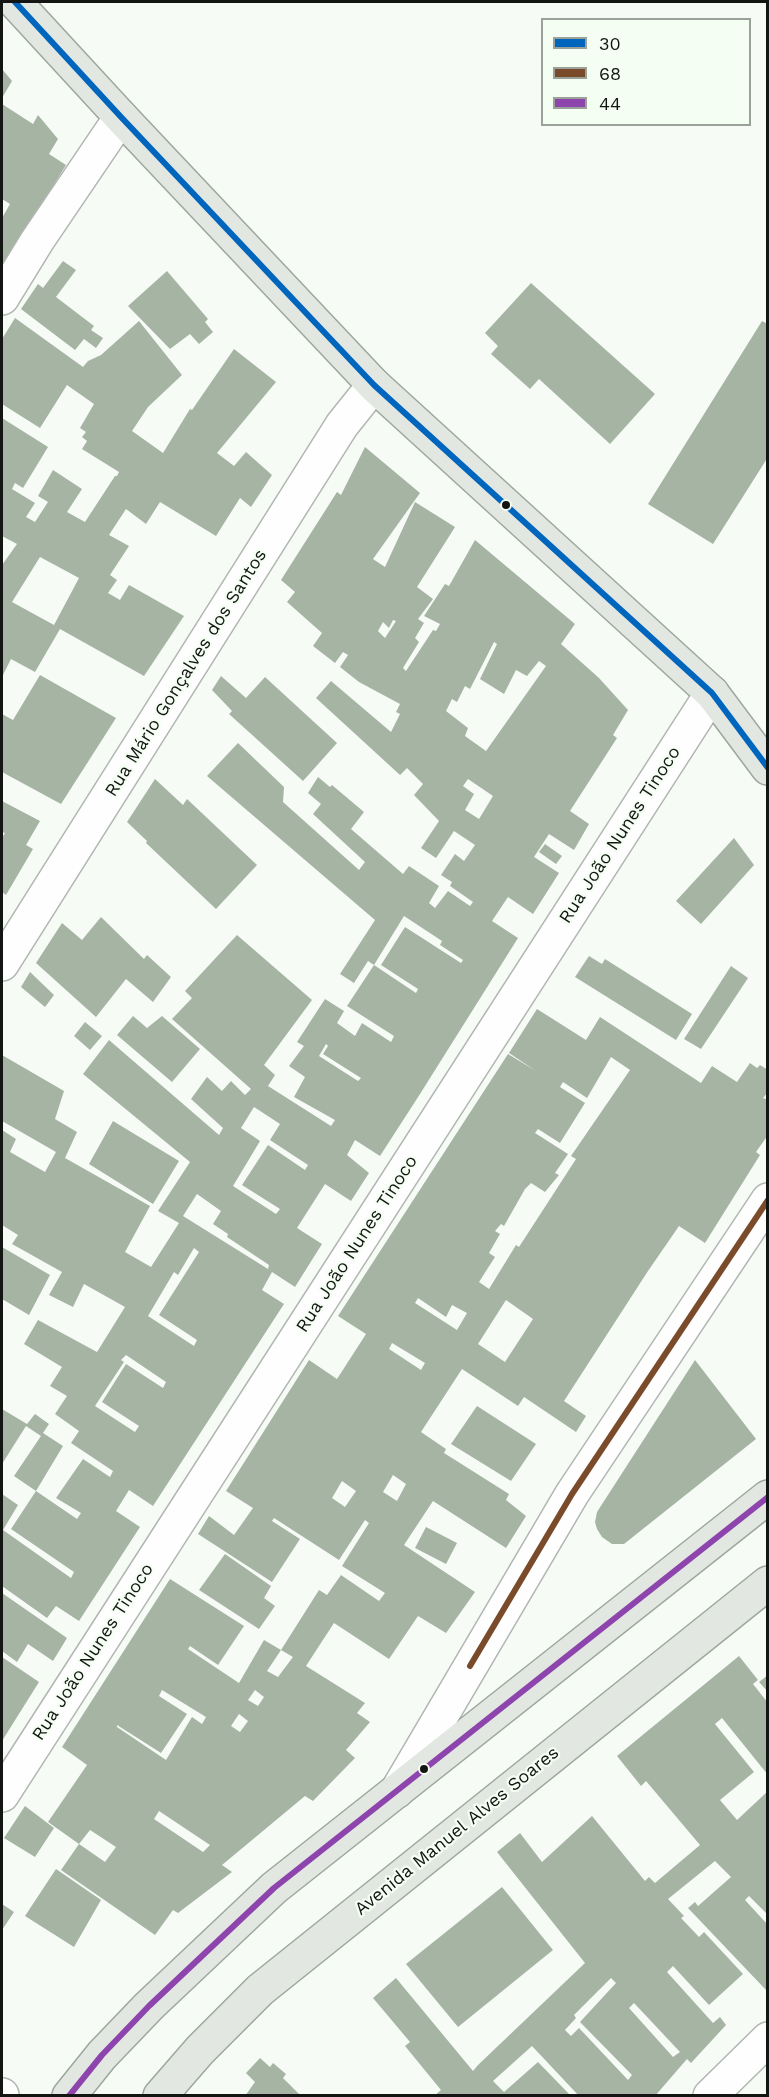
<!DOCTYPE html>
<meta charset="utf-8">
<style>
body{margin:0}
#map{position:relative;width:769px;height:2097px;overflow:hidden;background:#f6fbf6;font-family:"Work Sans",sans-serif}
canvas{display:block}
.frame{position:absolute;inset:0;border:3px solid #121511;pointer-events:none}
.legend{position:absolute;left:541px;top:18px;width:210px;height:108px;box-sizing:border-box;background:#f4fef3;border:2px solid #9aa199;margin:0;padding:8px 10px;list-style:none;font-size:18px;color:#121511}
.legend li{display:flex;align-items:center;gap:12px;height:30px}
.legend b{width:30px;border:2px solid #9aa199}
</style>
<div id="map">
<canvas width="769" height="2097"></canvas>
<div class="frame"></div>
<ul class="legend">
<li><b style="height:8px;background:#0065bd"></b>30</li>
<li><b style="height:8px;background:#7a4b2a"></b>68</li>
<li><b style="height:8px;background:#8e44ad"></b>44</li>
</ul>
</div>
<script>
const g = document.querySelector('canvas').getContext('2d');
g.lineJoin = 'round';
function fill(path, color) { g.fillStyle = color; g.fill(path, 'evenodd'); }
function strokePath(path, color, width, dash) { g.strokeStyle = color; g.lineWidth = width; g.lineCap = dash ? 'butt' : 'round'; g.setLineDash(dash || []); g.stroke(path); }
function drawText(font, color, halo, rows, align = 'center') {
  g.font = font + ' "Work Sans",sans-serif'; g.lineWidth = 4.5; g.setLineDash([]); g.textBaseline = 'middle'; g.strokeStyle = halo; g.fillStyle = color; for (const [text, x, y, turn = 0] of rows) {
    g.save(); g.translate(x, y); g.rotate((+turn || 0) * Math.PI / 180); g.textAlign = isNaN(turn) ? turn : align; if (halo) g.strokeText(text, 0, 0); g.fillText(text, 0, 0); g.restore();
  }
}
fill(new Path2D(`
 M2 69 12 81 2 98Z
 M2 104 33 124 38 115 58 139 49 154 66 165 2 270V218L10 204 2 199Z
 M63 261 76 270 56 297 94 326 91 330 103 338 96 348 84 339 75 350 21 309 38 284 43 288Z
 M167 271 208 319 205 322 213 332 199 344 190 334 170 349 128 306Z
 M531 283 655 394 610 444 539 379 530 389 491 354 498 346 485 333Z
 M15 318 83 367 88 361 101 355 139 321 182 375 148 407 132 431 163 453 190 409 192 410 234 349 276 382 217 453 234 466 246 452 272 475 251 507 240 498 216 536 160 502 146 524 126 509 109 535 129 546 110 575 117 580 108 593 120 600 129 585 184 616 144 676 60 629 35 672 11 659 2 677V565L17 544 2 536V418L48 447 23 488 15 483 12 489 35 503 26 517 35 522 48 502 38 496 53 470 82 489 67 512 85 522 115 476H117L119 472 82 449 87 441 82 437 86 432 80 428 94 404 67 385 40 428 2 404V339ZM40 557 79 578 54 625 12 602Z
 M762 321 768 324V457L713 544 648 504Z
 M365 447 420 493 373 559 385 567 415 502 455 527 417 587 433 599 418 619 424 623 415 638 419 642 403 668 406 671 433 630 436 631 440 624 424 616 445 584 449 586 475 540 575 624 561 644 599 678 628 710 613 735 617 738 570 811 589 824 574 850 549 834 534 857 559 873 533 914 508 897 492 921 518 938 420 1094 380 1156 355 1140 347 1155 369 1173 351 1201 325 1184 297 1228 322 1244 295 1287 272 1272 262 1290 284 1304 153 1506 129 1490 116 1511 140 1527 79 1621 56 1606 47 1618 2 1586V1494L18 1505 3 1530 71 1578 74 1572 11 1529 36 1491 14 1476 41 1436 26 1426 2 1464V1409L27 1424 35 1414 49 1424 43 1433 63 1446 36 1491 77 1519 81 1513 56 1498 83 1459 110 1477 113 1471 71 1443 79 1431 55 1414 67 1396 50 1386 62 1367 24 1344 38 1320 97 1352 125 1307 84 1284 73 1307 49 1295 62 1272 12 1244 18 1235 2 1225V1130L16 1139 10 1152 45 1172 56 1152 2 1121V1055L64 1091 55 1119 77 1132 65 1158 150 1206 125 1252 151 1267 179 1223 158 1211 190 1162 83 1074 109 1040 219 1135 223 1128 191 1099 207 1077 222 1091 231 1081 245 1095 251 1089 172 1019 192 998 185 991 237 935 312 1000 264 1065 275 1075 268 1086 331 1126 335 1120 294 1097 305 1077 289 1066 304 1046 297 1042 325 999 344 1011 337 1023 355 1036 362 1023 391 1042 394 1036 347 1006 374 965 416 993 418 989 381 965 405 927 461 963 463 960 440 945 442 941 404 916 374 965 368 961 354 983 340 974 375 920 207 776 238 743 284 787 283 802 359 870 365 862 313 814 321 804 308 793 318 777 330 787 332 785 364 812 351 829 403 874 409 866 439 886 429 903 435 908 448 891 470 906 473 902 450 886 452 882 441 875 455 854 464 861 475 845 454 831 436 858 421 848 439 821 414 795 423 784 407 768 400 775 316 698 331 681 391 732 400 714 396 712 400 704 359 682 340 667 348 655 343 652 335 663 313 646 322 633 287 602 295 592 281 580 337 492 341 495ZM393 620 396 621 385 638 378 631 383 622 389 628ZM494 642 497 644 480 679 504 694 516 670 527 676 539 661 546 666 486 751 465 736 468 728 446 711 452 699 457 702 465 686 470 689ZM468 779 493 796 479 819 465 810 474 794 463 786ZM326 1044 328 1046 323 1054 361 1078 358 1081 319 1056ZM254 1107 280 1124 270 1140 308 1165 305 1170 268 1145 242 1185 280 1209 276 1214 233 1186 260 1141 241 1128ZM197 1194 221 1211 213 1224 228 1234 227 1237 269 1265 268 1269 183 1216ZM194 1248 199 1252 159 1315 197 1340 194 1346 148 1316 174 1272 178 1275ZM126 1355 166 1382 163 1388 126 1364 102 1402 139 1426 135 1432 95 1406 124 1362 121 1360Z
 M40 675 116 718 61 804 2 772V714L13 720Z
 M221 676 246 698 265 677 337 743 303 781 229 714 232 711 212 690Z
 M155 779 183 805 187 799 257 865 216 909 146 843 147 841 127 822Z
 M2 801 40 821 26 845 33 849 6 895 2 892V838L5 833 2 832Z
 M734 838 754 865 701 924 676 901Z
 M545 844 562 856 556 864 539 852Z
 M101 917 144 959 147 955 171 977 153 1002 126 979 96 1017 36 963 62 923 82 940Z
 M589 956 602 964 605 959 692 1014 676 1040 575 977Z
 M731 966 748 978 701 1049 684 1039Z
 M30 972 54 995 45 1007 21 987Z
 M537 1009 586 1040 600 1017 701 1083 712 1066 737 1082 750 1063 757 1068 760 1065 768 1070V1092L763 1098 768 1100V1135L756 1152 760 1155 705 1243 679 1226 648 1271 564 1401 586 1416 576 1432 524 1397 518 1406 462 1369 421 1432 446 1449 444 1453 509 1494 506 1500 526 1516 506 1548 433 1501 404 1545 475 1592 446 1633 418 1616 389 1659 334 1623 306 1666 365 1703 357 1713 370 1722 346 1750 355 1758 313 1801 305 1796 222 1865 232 1872 178 1913 173 1910 155 1935 61 1870 79 1844 105 1862 116 1847 90 1830 79 1844 48 1822 87 1765 62 1747 170 1579 244 1626 218 1665 190 1646 188 1649 239 1683 264 1640 281 1650 319 1590 327 1595 341 1575 379 1601 385 1593 342 1566 369 1523 365 1520 339 1560 274 1518 272 1521 300 1539 272 1582 198 1534 209 1516 234 1535 253 1508 226 1491 309 1360 337 1379 366 1334 338 1316 508 1054 536 1071 509 1053ZM611 1057 630 1070 571 1156 576 1159 519 1247 516 1245 489 1289 479 1282 495 1257 489 1253 500 1234 495 1231 501 1224 504 1226 525 1189 531 1183 545 1192 559 1175 555 1173 568 1154 535 1133 538 1129 560 1143 585 1103 560 1087 563 1082 587 1098ZM418 1298 446 1317 452 1305 467 1313 457 1330 415 1303ZM506 1300 533 1319 505 1362 478 1344ZM392 1343 425 1363 421 1370 389 1349ZM393 1475 406 1484 397 1501 383 1492ZM342 1481 356 1491 345 1507 332 1498ZM281 1650 293 1657 278 1677 267 1671ZM162 1690 206 1717 202 1724 192 1717 166 1760 117 1727V1725L161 1753 187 1714 159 1696ZM255 1690 264 1697 258 1706 248 1700ZM239 1714 248 1721 240 1732 231 1726ZM159 1811 210 1845 203 1852 154 1819Z
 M133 1016 147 1028 162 1016 200 1049 172 1082 117 1035Z
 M85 1022 102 1036 90 1050 74 1036Z
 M113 1121 179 1161 153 1204 89 1164Z
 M2 1247 50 1275 29 1315 2 1299Z
 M695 1360 756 1439 624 1544H612L602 1537 597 1529 595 1522 597 1512Z
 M477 1406 536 1444 511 1481 451 1444Z
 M426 1527 457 1543 446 1564 415 1548Z
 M225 1554 271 1586 264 1598 275 1606 259 1629 199 1590Z
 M2 1593 67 1638 53 1661 28 1644 17 1662 2 1651Z
 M739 1656 758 1680 753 1684 768 1703V1775L722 1718 715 1724 754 1772 720 1800 737 1820 768 1791V1915L749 1896 745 1900 768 1925V1989L766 1990 688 1908 695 1902 698 1906 731 1877 715 1861 668 1899 684 1916 681 1918 699 1937 704 1932 743 1974 709 2005 673 1966 667 1972 713 2023 720 2017 726 2025 691 2063 687 2059 655 2096H579L532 2046 493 2081 504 2092 538 2062 571 2096H434L441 2090 405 2046 410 2042 373 1998 396 1978 473 2071 478 2065 585 1963 497 1852 520 1833 542 1862 592 1816 645 1881 649 1877 655 1883 700 1845 646 1781 641 1786 617 1756ZM611 1978 616 1983 580 2022 632 2075 628 2080 579 2028 571 2036 565 2030 576 2018 574 2015ZM634 2003 680 2052 673 2057 629 2008Z
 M2 1657 39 1682 2 1741Z
 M768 1675V1692L759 1682Z
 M25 1806 54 1828 35 1857 4 1838Z
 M56 1869 101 1900 74 1947 25 1916Z
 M502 1887 553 1950 458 2027 406 1964Z
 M2 1904 14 1912 2 1930Z
 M260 2058 270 2067 273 2063 286 2074 283 2078 301 2096H245L255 2082 246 2073Z`), '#a6b4a4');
const minor = new Path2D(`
 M2 298 37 241 121 117
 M2 964 342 425 374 385
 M397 1791 572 1494 768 1200
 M2 1795 712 693
 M2 2095V2096
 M710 2096 768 2039`);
const major = new Path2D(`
 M15 2 121 117 374 385 712 693 768 768
 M69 2096 102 2055 149 2006 274 1888 768 1497
 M160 2096 200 2050 260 1990 768 1583`);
strokePath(minor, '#b2b6b2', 36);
strokePath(major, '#9da79c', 36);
strokePath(minor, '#fefefe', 33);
strokePath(major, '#e2e7e2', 33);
strokePath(new Path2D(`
 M15 2 121 117 374 385 712 693 768 768`), '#0065bd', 6);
strokePath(new Path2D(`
 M470 1666 572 1494 768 1200`), '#7a4b2a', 6);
strokePath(new Path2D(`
 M69 2096 102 2055 149 2006 274 1888 768 1497`), '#8e44ad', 6);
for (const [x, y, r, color] of [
 [506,505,5,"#121511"],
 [424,1769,5,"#121511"]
]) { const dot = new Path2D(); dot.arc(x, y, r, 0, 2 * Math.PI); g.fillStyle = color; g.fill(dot); strokePath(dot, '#f4fef3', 2); }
drawText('18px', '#121511', '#f4fef3', [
 ["Rua Mário Gonçalves dos Santos",186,673,-58],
 ["Rua João Nunes Tinoco",620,835,-57],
 ["Rua João Nunes Tinoco",357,1244,-57],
 ["Rua João Nunes Tinoco",93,1652,-57],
 ["Avenida Manuel Alves Soares",457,1831,-39]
]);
</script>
